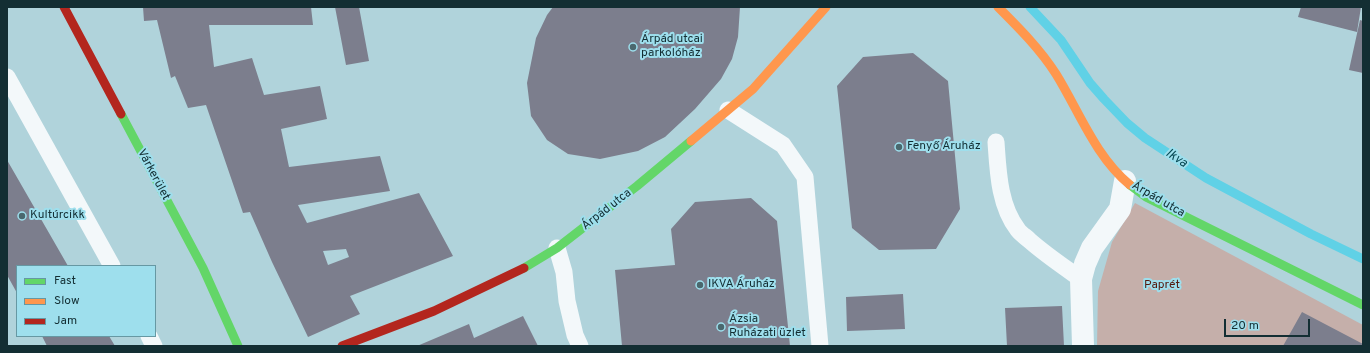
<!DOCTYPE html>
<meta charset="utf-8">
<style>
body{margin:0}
#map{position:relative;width:1370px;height:353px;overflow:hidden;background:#b0d3db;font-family:Overpass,sans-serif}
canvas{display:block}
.frame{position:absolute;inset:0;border:8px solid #132e33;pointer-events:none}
.legend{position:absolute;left:16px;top:265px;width:140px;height:72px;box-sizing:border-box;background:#9edfed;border:1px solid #6698a3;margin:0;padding:5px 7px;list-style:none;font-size:12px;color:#132e33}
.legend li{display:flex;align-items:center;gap:8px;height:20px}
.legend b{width:20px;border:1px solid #6698a3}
.scale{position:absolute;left:1224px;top:319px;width:86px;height:18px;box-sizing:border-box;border:2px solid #132e33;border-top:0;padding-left:5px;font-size:12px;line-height:14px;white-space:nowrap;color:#132e33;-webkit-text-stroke:3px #9edfed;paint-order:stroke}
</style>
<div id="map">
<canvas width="1370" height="353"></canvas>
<div class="frame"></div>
<ul class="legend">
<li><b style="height:5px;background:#63d668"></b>Fast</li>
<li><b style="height:5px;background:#ff974d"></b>Slow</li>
<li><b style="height:5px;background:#b3261e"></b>Jam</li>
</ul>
<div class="scale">20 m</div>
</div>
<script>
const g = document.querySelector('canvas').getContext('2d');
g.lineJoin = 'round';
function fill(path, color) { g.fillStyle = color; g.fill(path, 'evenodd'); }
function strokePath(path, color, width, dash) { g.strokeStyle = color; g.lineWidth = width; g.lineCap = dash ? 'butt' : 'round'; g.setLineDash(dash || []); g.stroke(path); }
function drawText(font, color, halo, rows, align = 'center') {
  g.font = font + ' Overpass,sans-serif'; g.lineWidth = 4; g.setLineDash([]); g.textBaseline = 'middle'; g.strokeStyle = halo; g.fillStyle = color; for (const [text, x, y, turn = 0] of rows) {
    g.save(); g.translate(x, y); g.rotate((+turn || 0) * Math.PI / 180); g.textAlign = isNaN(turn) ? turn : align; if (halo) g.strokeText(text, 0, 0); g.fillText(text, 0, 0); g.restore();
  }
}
fill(new Path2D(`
 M1135 203 1363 325V346H1097L1098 291 1112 242Z`), '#c5afaa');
strokePath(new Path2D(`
 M1030 7 1061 40 1090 83 1104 99 1127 123 1145 138 1206 178 1311 234 1363 259`), '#60d1e6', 9);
fill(new Path2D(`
 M143 7H311L313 25H209L214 67 252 58 264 95 320 86 327 119 281 129 289 167 380 156 390 191 298 205 307 223 419 193 453 256 350 296 360 314 308 337 272 262 250 212 243 213 206 105 188 108 175 76 171 78 157 20 144 21ZM346 249 349 257 328 265 323 251Z
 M335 7H359L369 61 346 65Z
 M553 7H740L738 37 732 59 721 79 695 109 665 137 638 151 600 159 568 154 547 140 531 116 527 83 536 38 547 15Z
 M1301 7H1361L1357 32 1298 17Z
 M1360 20 1363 21V73L1349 70Z
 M913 53 948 81 960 209 936 249 879 250 852 228 837 86 863 57Z
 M7 160 68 266H17V293L7 275Z
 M751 198 777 221 790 346H622L615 270 675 265 671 229 695 202Z
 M903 294 905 329 847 331 846 297Z
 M1062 306 1064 346H1007L1005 308Z
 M1302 312 1363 344V346H1283Z
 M523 316 538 346H417L469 324 474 338Z
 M42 336H109L115 346H47Z`), '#7c7e8d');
strokePath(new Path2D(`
 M7 77 112 266
 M728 110 783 145 805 177 820 346
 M996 142C998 171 999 206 1018 230 1021 234 1026 237 1029 240 1046 255 1064 267 1081 279
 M557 248 564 272 567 301 575 335 580 346
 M149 336 154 346`), '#f3f8fa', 17);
strokePath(new Path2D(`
 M1083 346 1081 279 1085 264 1092 248 1120 209 1125 181`), '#f3f8fa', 22);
strokePath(new Path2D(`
 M121 114 203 268 238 346
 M1130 185 1146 197 1363 305
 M524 268 557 248 637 186 691 141`), '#63d668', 9);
strokePath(new Path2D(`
 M998 7C1019 28 1040 49 1056 74 1079 111 1095 156 1130 185
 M691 141 753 89 826 7`), '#ff974d', 9);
strokePath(new Path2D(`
 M64 7 121 114
 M342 346 434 311 524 268`), '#b3261e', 9);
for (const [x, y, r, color] of [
 [633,47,4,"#4a686e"],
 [899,147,4,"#4a686e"],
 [22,216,4,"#4a686e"],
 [700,285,4,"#4a686e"],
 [721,327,4,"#4a686e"]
]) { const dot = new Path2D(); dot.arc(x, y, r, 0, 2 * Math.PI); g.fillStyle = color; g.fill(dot); strokePath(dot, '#9edfed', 1.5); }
drawText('12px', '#132e33', '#9edfed', [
 ["Árpád utcai",641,40],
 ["parkolóház",641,54],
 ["Fenyő Áruház",907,147],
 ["Kultúrcikk",30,216],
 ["IKVA Áruház",708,285],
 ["Ázsia",729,320],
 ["Ruházati üzlet",729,334]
], 'left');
drawText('12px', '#132e33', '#9edfed', [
 ["Várkerület",153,175,62],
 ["Árpád utca",1158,200,30],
 ["Árpád utca",607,210,-38]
]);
drawText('12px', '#55180d', '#9edfed', [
 ["Paprét",1162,286]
]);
drawText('italic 13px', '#054752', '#9edfed', [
 ["Ikva",1176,159,34]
]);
</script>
